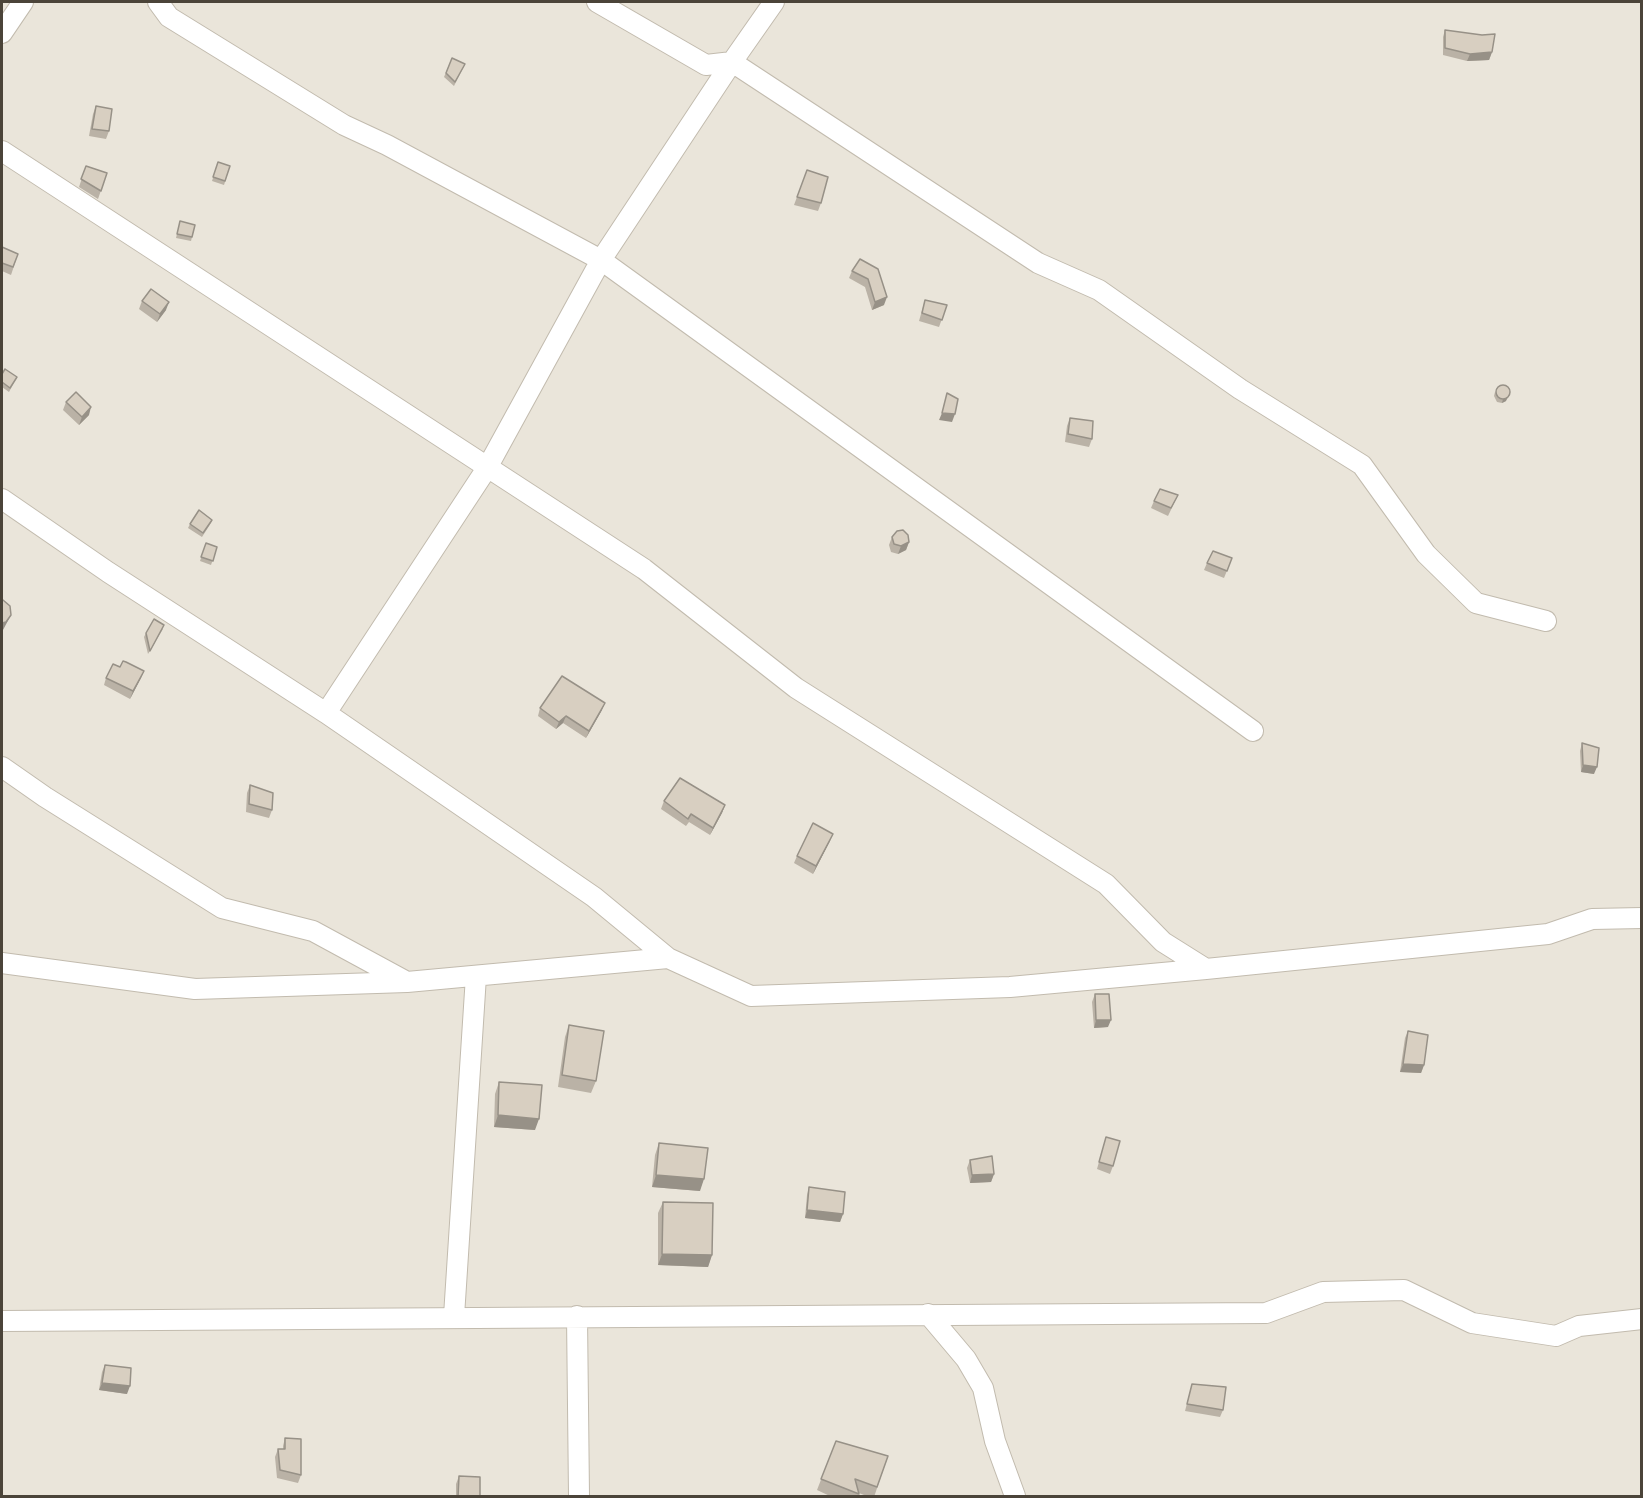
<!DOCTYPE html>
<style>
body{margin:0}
#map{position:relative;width:1643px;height:1498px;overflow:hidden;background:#f6f3ec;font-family:"IBM Plex Sans",sans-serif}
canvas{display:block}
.frame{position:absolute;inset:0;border:3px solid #4b4439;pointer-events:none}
</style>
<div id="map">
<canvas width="1643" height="1498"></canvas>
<div class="frame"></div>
</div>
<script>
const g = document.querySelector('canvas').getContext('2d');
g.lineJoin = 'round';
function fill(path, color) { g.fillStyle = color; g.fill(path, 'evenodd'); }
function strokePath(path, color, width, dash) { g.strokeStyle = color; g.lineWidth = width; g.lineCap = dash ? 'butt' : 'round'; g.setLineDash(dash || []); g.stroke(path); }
fill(new Path2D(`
 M2 2H1641V1496H2Z`), '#eae5da');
const minor = new Path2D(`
 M158 2 169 17 344 125 387 145 601 260 1253 731
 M597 2 706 65 732 62 1038 263 1099 290 1240 389 1362 465 1426 554 1476 603 1546 621
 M2 33 23 2
 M2 151 644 569 796 688 1106 884 1163 942 1206 969
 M2 499 108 572 326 713 594 897 668 958
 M326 713 487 468 601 260 732 62 774 2
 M2 767 45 797 222 908 313 931 407 982
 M2 963 195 989 407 982 668 958 751 996 1010 987 1206 969 1548 934 1592 919 1642 918
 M928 1314 966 1359 983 1388 995 1441 1015 1496
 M454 1316 476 976
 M577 1316 579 1496
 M2 1321 1266 1313 1323 1292 1404 1290 1472 1323 1556 1336 1579 1326 1642 1319`);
strokePath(minor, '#c2bbae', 22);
strokePath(minor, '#fff', 20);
fill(new Path2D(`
 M1445 30 1492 52 1489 60 1467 61 1443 55V37Z
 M452 58 465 64 454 86 444 77Z
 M96 106 109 131 106 139 89 136 93 114Z
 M218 162 230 166 224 185 212 181Z
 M86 166 107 173 98 199 79 187Z
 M807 170 821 203 818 211 794 205Z
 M180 221 192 237 191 241 176 238Z
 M2 247 18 254 11 275 2 271Z
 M860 259 884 305 872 310 865 287 849 278 852 271Z
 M925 300 947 305 939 327 919 321Z
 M142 301 166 310 157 322 139 309Z
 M2 374 17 377 9 392 2 387Z
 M1495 392 1506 401 1502 403 1497 402 1494 396Z
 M66 402 89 415 79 425 63 410Z
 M1070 418 1092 439 1089 447 1065 442 1067 426Z
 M1178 495 1168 516 1151 508 1154 501Z
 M212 520 211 523 202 537 188 528 190 524Z
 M892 537 909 542 906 550 898 554 891 552 889 545Z
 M206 543 217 547 211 565 200 561Z
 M1232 558 1224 578 1204 570 1207 563Z
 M163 629 148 654 144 637 146 633Z
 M120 667 144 671 141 678 130 699 104 685 106 678Z
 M540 708 602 710 586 738 563 723 556 729 538 716Z
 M1582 743 1594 774 1581 772 1580 751Z
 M250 785 272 810 269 818 246 812 247 793Z
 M664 801 725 805 722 813 710 835 689 822 686 826 661 809Z
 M830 841 813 874 794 863 797 856Z
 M1095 994 1108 1027 1094 1028 1092 1002Z
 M569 1025 596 1081 591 1093 558 1087 565 1037Z
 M1408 1031 1424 1065 1421 1073 1400 1072 1405 1038Z
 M499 1082 535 1130 494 1127 495 1094Z
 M1106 1137 1113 1166 1110 1174 1097 1169Z
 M659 1143 700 1191 652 1187 655 1155Z
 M970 1160 994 1174 991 1182 970 1183 967 1168Z
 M809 1187 843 1214 840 1222 805 1218 807 1195Z
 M663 1202 712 1255 708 1267 658 1265V1213Z
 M105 1365 127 1394 99 1390 102 1372Z
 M1192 1384 1223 1410 1220 1417 1185 1411Z
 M285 1438 301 1475 298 1483 277 1478 275 1457 278 1449H283V1446Z
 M836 1441 888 1456 874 1497H869L859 1493 858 1497H832L817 1490Z
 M459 1476 480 1497H456V1484Z`), '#bab2a6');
fill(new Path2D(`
 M1492 52 1489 60 1467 61 1470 54Z
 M887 297 884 305 872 310 875 302Z
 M169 302 166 310 157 322 160 314Z
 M1508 397 1506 401 1502 403 1503 399Z
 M91 407 89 415 79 425 82 417Z
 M942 413 955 414 952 422 939 420Z
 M909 542 906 550 898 554 901 546Z
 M11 615 3 630H2V623Z
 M144 671 141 678 130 699 133 691Z
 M605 703 602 710 586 738 589 731Z
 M566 716 563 723 556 729 559 722Z
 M1583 765 1597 767 1594 774 1581 772Z
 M725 805 722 813 710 835 713 828Z
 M833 834 830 841 813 874 816 866Z
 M1096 1020H1111L1108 1027 1094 1028Z
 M1403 1064 1424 1065 1421 1073 1400 1072Z
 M498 1115 539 1119 535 1130 494 1127Z
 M994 1174 991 1182 970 1183 972 1175Z
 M656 1175 704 1179 700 1191 652 1187Z
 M807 1210 843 1214 840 1222 805 1218Z
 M662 1254 712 1255 708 1267 658 1265Z
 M102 1383 130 1386 127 1394 99 1390Z`), '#979187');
const building = new Path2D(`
 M1445 30 1482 35 1495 34 1492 52 1470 54 1445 48Z
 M452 58 465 64 455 82 446 73Z
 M96 106 112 109 109 131 92 129Z
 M218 162 230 166 225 181 213 177Z
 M86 166 107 173 101 191 81 179Z
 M807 170 828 177 821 203 797 197Z
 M180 221 195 225 192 237 177 234Z
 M2 247 18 254 13 267 2 263Z
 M860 259 878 269 887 297 875 302 868 279 852 271Z
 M151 289 169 302 160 314 142 301Z
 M925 300 947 305 942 320 922 313Z
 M5 369 17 377 10 388 2 382V374Z
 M1496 392a7 7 0 1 1 14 0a7 7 0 1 1-14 0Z
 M76 392 91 407 82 417 66 402Z
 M947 393 958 399 955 414 942 413Z
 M1070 418 1093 421 1092 439 1068 434Z
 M1160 489 1178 495 1171 508 1154 501Z
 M199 510 212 520 203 533 190 524Z
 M903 530 908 535 909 542 901 546 894 544 892 537 897 531Z
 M206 543 217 547 213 561 201 557Z
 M1213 551 1232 558 1227 571 1207 563Z
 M2 600H3L10 606 11 615 6 622 2 623Z
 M154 619 164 625 150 651 146 633Z
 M123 661 126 662 144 671 133 691 106 678 113 664 120 667Z
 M562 676 605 703 589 731 566 716 559 722 540 708Z
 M1582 743 1599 748 1597 767 1583 765Z
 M680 778 725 805 713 828 691 814 688 819 664 801Z
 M250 785 273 793 272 810 249 804Z
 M813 823 833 834 816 866 797 856Z
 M1095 994H1109L1111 1020H1096Z
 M569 1025 604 1031 596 1081 562 1075Z
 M1408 1031 1428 1035 1424 1065 1403 1064Z
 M499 1082 542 1085 539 1119 498 1115Z
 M1106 1137 1120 1141 1113 1166 1099 1162Z
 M659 1143 708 1148 704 1179 656 1175Z
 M992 1156 994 1174 972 1175 970 1160Z
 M809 1187 845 1192 843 1214 807 1210Z
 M663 1202 713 1203 712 1255 662 1254Z
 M105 1365 131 1368 130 1386 102 1383Z
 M1192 1384 1226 1387 1223 1410 1187 1404Z
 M285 1438 301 1439V1475L280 1470 278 1449H285Z
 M836 1441 888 1456 877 1487 855 1479 859 1494 821 1479Z
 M459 1476 480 1477V1497H458Z`);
fill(building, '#d8cfc1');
strokePath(building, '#979187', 1.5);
</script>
